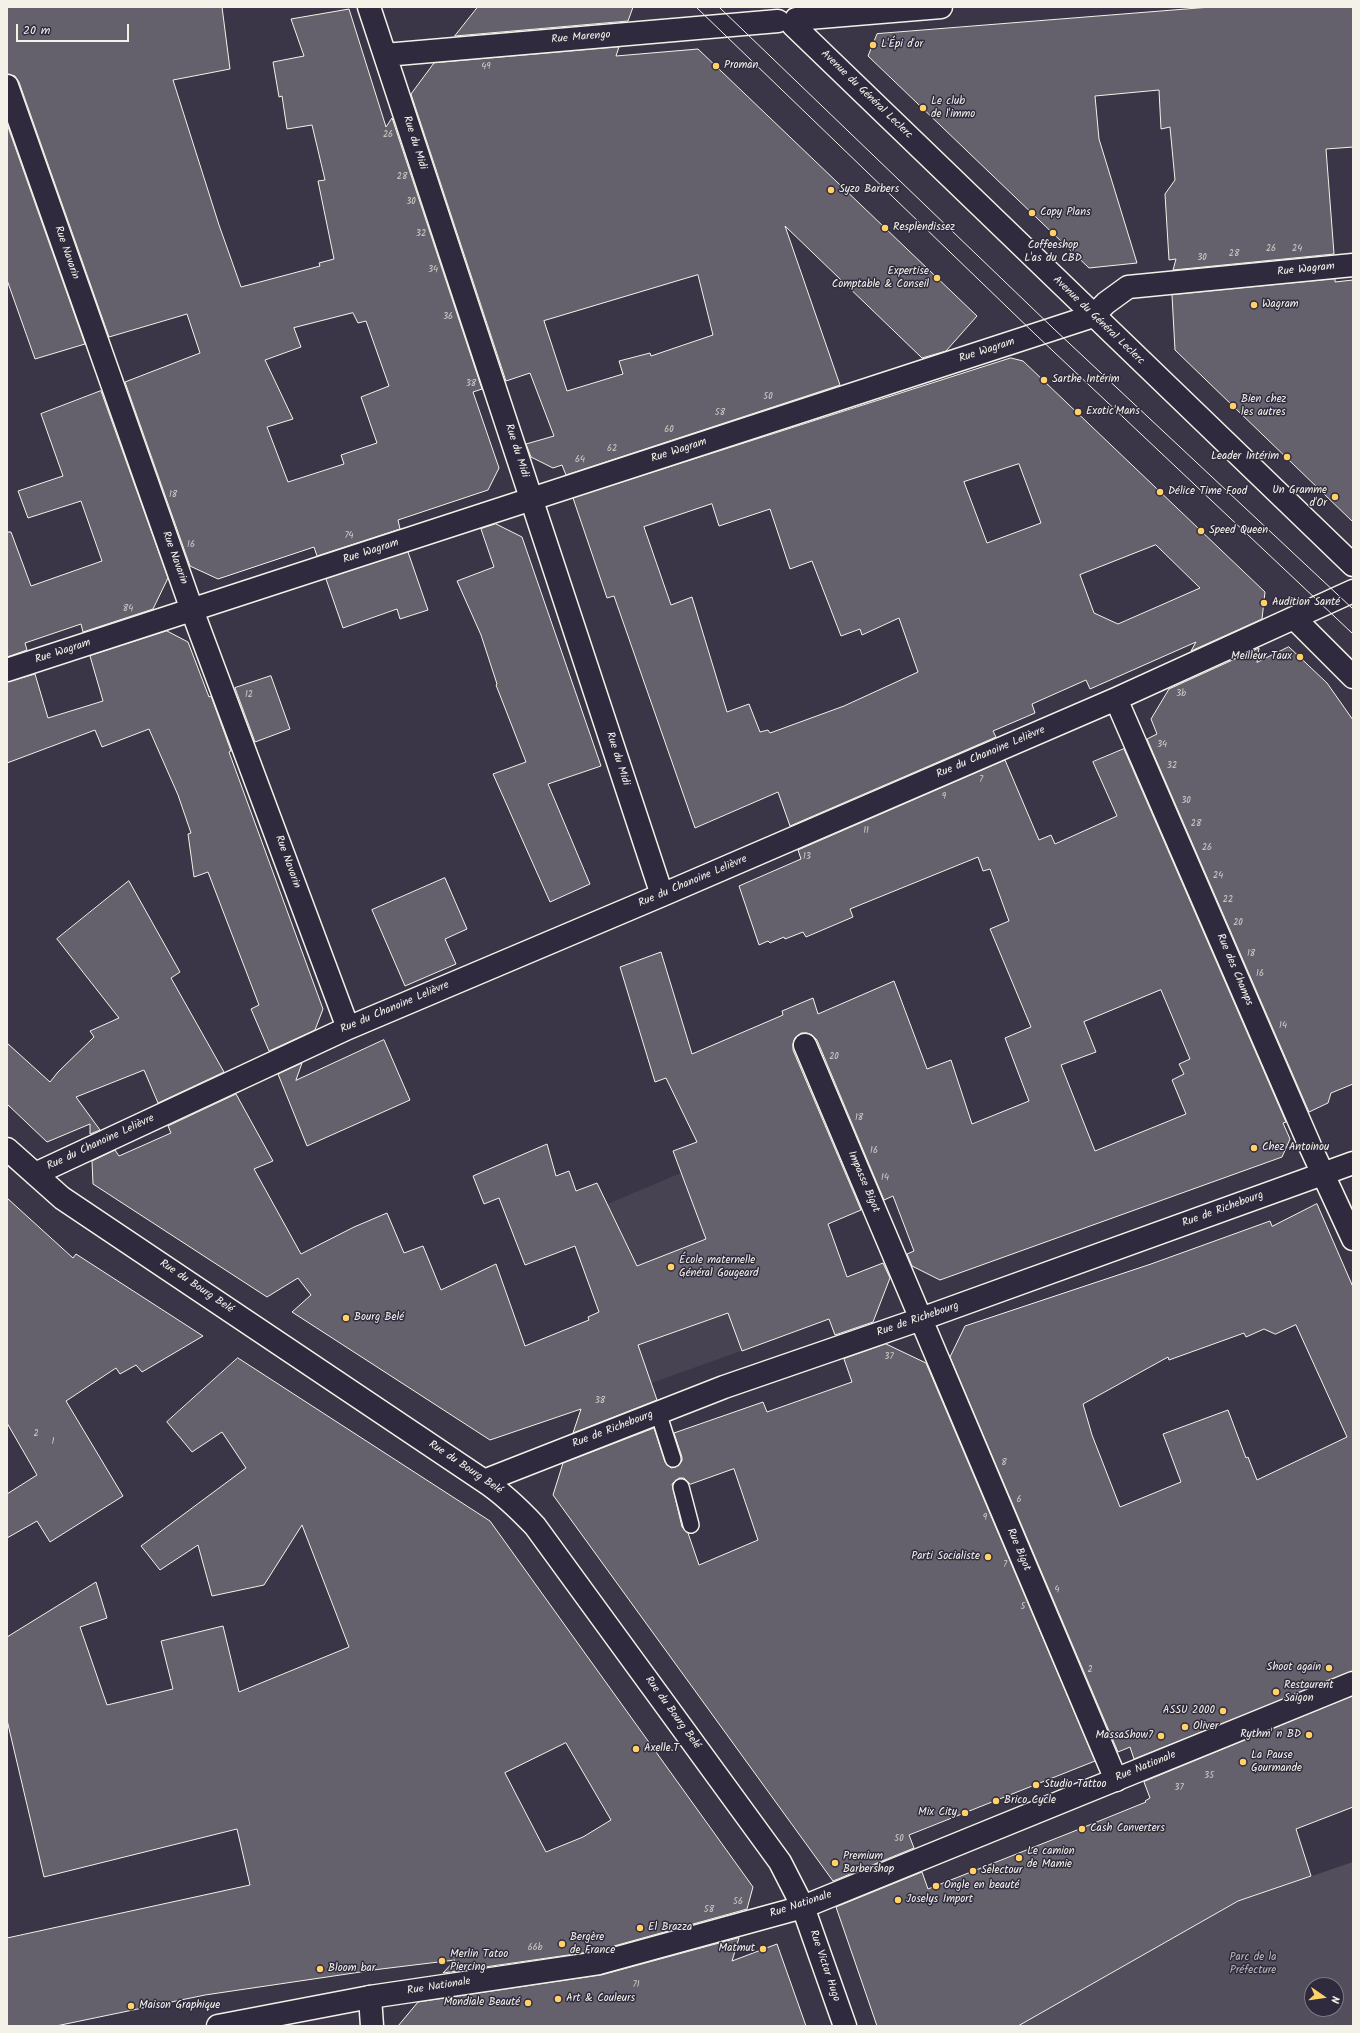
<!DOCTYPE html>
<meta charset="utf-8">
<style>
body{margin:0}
#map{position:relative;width:1360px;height:2033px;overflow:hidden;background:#3b3647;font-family:Kalam,sans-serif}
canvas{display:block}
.frame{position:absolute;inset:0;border:8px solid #f4f1e8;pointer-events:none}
.north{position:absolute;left:1304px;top:1977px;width:40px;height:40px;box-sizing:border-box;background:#2f2a3d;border:1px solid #7e7a81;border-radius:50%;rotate:103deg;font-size:11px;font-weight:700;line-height:16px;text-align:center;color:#f4f1e8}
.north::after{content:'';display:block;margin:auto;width:14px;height:18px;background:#ffd166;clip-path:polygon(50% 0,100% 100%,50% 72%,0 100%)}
.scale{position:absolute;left:16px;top:24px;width:113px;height:18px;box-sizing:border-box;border:2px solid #f4f1e8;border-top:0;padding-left:5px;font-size:12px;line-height:14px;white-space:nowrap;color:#f4f1e8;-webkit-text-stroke:3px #2f2a3d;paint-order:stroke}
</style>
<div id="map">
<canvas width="1360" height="2033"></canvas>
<div class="frame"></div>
<div class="north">N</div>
<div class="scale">20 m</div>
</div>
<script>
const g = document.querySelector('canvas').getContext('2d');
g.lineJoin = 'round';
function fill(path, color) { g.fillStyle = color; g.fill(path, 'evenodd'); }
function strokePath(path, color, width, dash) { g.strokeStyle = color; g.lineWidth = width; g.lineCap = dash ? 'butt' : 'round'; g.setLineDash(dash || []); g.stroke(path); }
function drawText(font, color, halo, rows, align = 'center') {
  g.font = font + ' Kalam,sans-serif'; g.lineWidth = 3; g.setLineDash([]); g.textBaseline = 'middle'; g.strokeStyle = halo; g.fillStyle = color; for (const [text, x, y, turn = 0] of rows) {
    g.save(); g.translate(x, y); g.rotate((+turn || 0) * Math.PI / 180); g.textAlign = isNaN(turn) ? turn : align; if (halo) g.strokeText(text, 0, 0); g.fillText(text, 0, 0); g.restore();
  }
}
fill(new Path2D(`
 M681 1173 783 1336 629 1391 565 1222Z`), '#484352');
fill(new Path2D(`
 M1353 1862V2026H1018L1238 1901ZM1312 1985H1336V2009H1312Z`), '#534e5c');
const building = new Path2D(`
 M7 7H222L230 69 173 80 219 225 241 287 320 266 319 263 334 259 318 181 325 180 312 125 287 129 282 96 279 97 273 62 304 56 291 19 349 9 386 127 392 118 482 389 473 392 499 468 488 490 398 520 400 529 317 556 314 547 218 579 190 566 125 382 200 353 187 314 109 337 19 82 15 76 7 74ZM353 313 358 323 366 321 389 386 361 397 377 443 341 455 344 464 288 482 267 427 293 419 265 360 301 347 294 328Z
 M478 7H633L628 21 455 36Z
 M1211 7H1353V147L1326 149 1334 254 1173 270 1176 259 1169 260 1165 194 1175 180 1170 127 1161 129 1159 90 1095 96 1099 139 1137 263 1089 268 868 56 877 34Z
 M619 47 616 56 698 49 977 316 946 351 922 358 785 226 840 385 566 475 562 465 553 468 531 457 526 444 554 436 530 373 506 381 411 94 434 63ZM698 275 713 335 651 356 650 353 619 361 623 374 567 391 544 321Z
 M7 124 85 344 35 359 7 280Z
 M1335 279V282L1353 280V522L1175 350 1172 295Z
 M1011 358 1023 361 1265 592 1262 619 1191 651 1196 642 1090 689 1086 680 1032 704 1035 713 993 731 996 737 790 826 778 792 695 828 614 596 607 598 573 498ZM1019 464 1041 523 987 543 964 482ZM712 504 719 526 770 509 790 569 812 561 841 636 860 629 862 635 899 618 918 672 844 706 770 733 768 730 760 732 749 704 727 712 692 597 671 605 644 527ZM1156 545 1200 588 1118 624 1094 613 1080 575Z
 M101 391 168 578 153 609 83 632 81 624 25 643 27 650 7 657V532H11L31 586 102 561 81 501 28 518 18 491 63 476 41 414Z
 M496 524 522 537 601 766 548 784 590 884 550 902 493 774 526 762 496 685 497 684 481 635 457 581 494 567 481 529Z
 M408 552 428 610 400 619 397 609 343 628 326 579Z
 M167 631 188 642 209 697 211 696 231 751 229 752 323 1009 315 1030 269 1051 251 1009 259 1005 208 872 194 877 188 834 191 833 178 795 149 729 102 747 95 730 7 763V682L35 674 48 718 103 701 90 656Z
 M1289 647 1327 683 1353 720V1084L1331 1093 1328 1103 1309 1112 1147 739 1157 734 1151 719 1169 689 1259 648 1257 662Z
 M271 676 290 729 255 742 235 688Z
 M1124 749 1286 1122 1283 1123 1290 1139 1282 1157 940 1280 912 1266 907 1254 914 1251 893 1196 884 1200 817 1040 812 1035 807 1033H801L795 1038 793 1044V1050L861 1210 828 1224 847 1277 883 1263 890 1278 873 1322 835 1335 829 1319 742 1351 728 1313 638 1345 657 1400 573 1433 581 1409 490 1440 292 1312 311 1295 298 1278 267 1297 93 1184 92 1161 115 1150 119 1156 171 1133 168 1126 236 1094 273 1161 254 1169 301 1254 354 1227 387 1213 404 1253 423 1246 441 1290 496 1264 525 1346 589 1320 588 1317 599 1312 575 1246 525 1265 499 1198 484 1204 473 1176 547 1144 556 1176 569 1171 576 1191 597 1183 637 1266 706 1239 673 1151 697 1142 666 1078 655 1082 620 967 661 952 692 1054 783 1015 782 1011 813 998 818 1014 894 981 927 1069 951 1060 972 1124 1029 1101 1005 1038 1031 1027 990 929 1009 921 990 869 983 871 978 857 850 909 853 917 806 937 803 932 785 939 784 937 770 943 768 941 759 945 739 886 801 859 798 850 1005 760 1039 840 1051 835 1055 844 1117 816 1093 762ZM1161 990 1190 1059 1179 1064 1184 1074 1172 1080 1186 1114 1095 1151 1061 1065 1096 1052 1084 1022Z
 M445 878 467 929 445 939 456 964 405 986 372 910Z
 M129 881 180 972 171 978 224 1072 158 1103 144 1070 76 1097 100 1130 90 1134V1124L47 1142 7 1104V1043L50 1082 58 1072 94 1037 90 1031 119 1018 57 939Z
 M384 1040 410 1100 307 1146 278 1074 302 1063 296 1080Z
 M7 1198 73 1258 76 1254 203 1336 142 1372 136 1365 120 1374 116 1368 66 1401 123 1496 50 1542 37 1521 7 1538V1494L37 1475 7 1423Z
 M1317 1204 1353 1287V1671L1134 1759 1130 1747 1118 1752 950 1357 965 1326 1151 1264 1270 1221 1272 1226ZM1296 1325 1347 1437 1257 1480 1248 1457 1246 1458 1228 1410 1163 1434 1181 1482 1120 1507 1092 1435 1083 1404 1168 1357 1169 1360 1244 1333 1246 1337 1264 1329 1275 1334Z
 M886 1344 926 1363 1095 1761 909 1835 914 1848 833 1881 553 1495 563 1463 654 1428 665 1462 671 1468 676 1467 682 1461V1457L674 1433 763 1402 767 1412 852 1382 844 1359ZM734 1469 758 1540 699 1565 688 1533 682 1527 672 1484 679 1478H684L690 1484Z
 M238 1358 490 1521 753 1887 747 1909 596 1951 443 1973 455 1960 381 1969 205 1995 56 2026H7V1938L250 1885 237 1829 44 1877 7 1720V1637L96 1582 107 1618 80 1627 107 1705 173 1689 161 1641 223 1626 239 1692 349 1647 302 1525 264 1585 212 1596 198 1545 160 1570 141 1546 246 1468 222 1432 192 1452 167 1422ZM566 1743 611 1820 583 1837 546 1852 505 1773Z
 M1353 1696V1807L1296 1829 1311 1876 1238 1901 1018 2026H877L836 1907 922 1872 928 1889 1072 1832 1146 1802 1145 1801 1150 1798 1144 1782Z
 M739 1938 732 1961 777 1944 806 2026H398L418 2002 601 1975Z`);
fill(building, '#65616c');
strokePath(building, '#f4f1e8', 1);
const lane = new Path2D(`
 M658 1412 673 1459
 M681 1487 691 1525`);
const street = new Path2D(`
 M369 7 662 895
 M796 19 941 7
 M793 25 1353 565
 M385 55 778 21
 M7 86 192 610 348 1028
 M1294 618 1353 677
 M7 670 1093 316 1106 303 1128 287 1353 265
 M1116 699 1310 1146 1353 1239
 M805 1045 1116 1780
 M7 1149 62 1198 484 1481C504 1494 519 1509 535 1526L780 1862 803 1907 845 2026
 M35 1174 348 1028 662 895 1116 699 1353 591
 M484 1481 724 1387 921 1319 1353 1163
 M370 1997 372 2026`);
const secondary = new Path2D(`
 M218 2026 370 1997 599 1963 803 1907 1353 1683`);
strokePath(lane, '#f4f1e8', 18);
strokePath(street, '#f4f1e8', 25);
strokePath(secondary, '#f4f1e8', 25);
strokePath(lane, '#2f2a3d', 15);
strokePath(street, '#2f2a3d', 22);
strokePath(secondary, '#2f2a3d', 22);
strokePath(new Path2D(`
 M696 7 1036 335 1353 634
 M719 7 1054 329 1353 609`), '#f4f1e8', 1);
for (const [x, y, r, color] of [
 [873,45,4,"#ffd166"],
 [716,66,4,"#ffd166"],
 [923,108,4,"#ffd166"],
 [831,190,4,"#ffd166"],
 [1032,213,4,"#ffd166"],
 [885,228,4,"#ffd166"],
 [1053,233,4,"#ffd166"],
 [937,278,4,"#ffd166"],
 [1254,305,4,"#ffd166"],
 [1044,380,4,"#ffd166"],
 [1233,406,4,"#ffd166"],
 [1078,412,4,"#ffd166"],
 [1287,457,4,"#ffd166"],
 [1160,492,4,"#ffd166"],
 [1335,497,4,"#ffd166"],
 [1201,531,4,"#ffd166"],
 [1264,603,4,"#ffd166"],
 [1300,657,4,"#ffd166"],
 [1254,1148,4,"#ffd166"],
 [671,1267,4,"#ffd166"],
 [346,1318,4,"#ffd166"],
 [988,1557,4,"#ffd166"],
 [1329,1668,4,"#ffd166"],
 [1276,1692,4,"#ffd166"],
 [1223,1711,4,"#ffd166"],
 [1185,1727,4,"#ffd166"],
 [1309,1735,4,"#ffd166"],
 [1161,1736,4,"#ffd166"],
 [636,1749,4,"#ffd166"],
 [1243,1762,4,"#ffd166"],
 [1036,1785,4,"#ffd166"],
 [996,1801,4,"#ffd166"],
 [965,1813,4,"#ffd166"],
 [1082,1829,4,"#ffd166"],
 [1019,1858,4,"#ffd166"],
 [835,1863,4,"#ffd166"],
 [973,1871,4,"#ffd166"],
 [936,1886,4,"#ffd166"],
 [898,1900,4,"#ffd166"],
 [640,1928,4,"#ffd166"],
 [562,1944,4,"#ffd166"],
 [763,1949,4,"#ffd166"],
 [442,1961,4,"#ffd166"],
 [320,1969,4,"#ffd166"],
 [558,1999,4,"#ffd166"],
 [528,2003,4,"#ffd166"],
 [131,2006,4,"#ffd166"]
]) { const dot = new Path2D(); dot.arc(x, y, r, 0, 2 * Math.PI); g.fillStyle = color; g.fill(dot); strokePath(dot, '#2f2a3d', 1.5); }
drawText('9px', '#d0cdc9', null, [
 ["49",486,67],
 ["26",388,135],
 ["28",402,177],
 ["30",411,202],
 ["32",421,234],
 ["26",1271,249],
 ["24",1297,249],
 ["28",1234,254],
 ["30",1202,258],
 ["34",433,270],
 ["36",448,317],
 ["38",471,384],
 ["50",768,397],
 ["58",720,413],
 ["60",669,430],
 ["62",612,449],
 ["64",580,460],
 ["18",173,495],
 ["74",349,536],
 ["16",191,545],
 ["84",128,609],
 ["3b",1181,694],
 ["12",249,695],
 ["34",1162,745],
 ["32",1172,766],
 ["7",981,780],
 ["9",944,797],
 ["30",1186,801],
 ["28",1196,824],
 ["11",866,831],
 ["26",1207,848],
 ["13",807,857],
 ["24",1218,876],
 ["22",1228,900],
 ["20",1238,923],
 ["18",1251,954],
 ["16",1260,974],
 ["14",1283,1026],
 ["20",834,1057],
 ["18",859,1118],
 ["16",874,1151],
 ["14",885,1178],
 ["37",889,1357],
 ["38",600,1401],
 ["2",36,1434],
 ["1",53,1442],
 ["8",1004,1463],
 ["6",1019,1500],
 ["9",985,1518],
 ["7",1005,1565],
 ["4",1057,1590],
 ["5",1023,1607],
 ["2",1090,1670],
 ["35",1209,1776],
 ["37",1179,1788],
 ["50",899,1839],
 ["56",738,1902],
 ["58",709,1910],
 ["66b",535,1948],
 ["71",636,1985]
]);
drawText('11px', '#f4f1e8', '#2f2a3d', [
 ["Rue Marengo",581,38,-5],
 ["Avenue du Général Leclerc",866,95,44],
 ["Rue du Midi",414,143,72],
 ["Rue Navarin",66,253,71],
 ["Rue Wagram",1306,270,-6],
 ["Avenue du Général Leclerc",1098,321,44],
 ["Rue Wagram",987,351,-18],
 ["Rue du Midi",516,451,72],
 ["Rue Wagram",679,451,-18],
 ["Rue Wagram",371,552,-18],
 ["Rue Navarin",174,558,70],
 ["Rue Wagram",63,652,-18],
 ["Rue du Chanoine Lelièvre",991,753,-23],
 ["Rue du Midi",617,759,72],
 ["Rue Navarin",287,862,70],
 ["Rue du Chanoine Lelièvre",693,882,-23],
 ["Rue des Champs",1234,970,67],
 ["Rue du Chanoine Lelièvre",395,1008,-23],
 ["Rue du Chanoine Lelièvre",101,1143,-25],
 ["Impasse Bigot",863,1182,67],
 ["Rue de Richebourg",1223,1210,-20],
 ["Rue du Bourg Belé",196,1287,34],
 ["Rue de Richebourg",918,1320,-19],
 ["Rue de Richebourg",613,1430,-21],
 ["Rue du Bourg Belé",465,1468,34],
 ["Rue Bigot",1018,1550,67],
 ["Rue du Bourg Belé",672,1713,54],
 ["Rue Nationale",1146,1767,-22],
 ["Rue Nationale",801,1905,-18],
 ["Rue Victor Hugo",824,1966,71],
 ["Rue Nationale",439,1987,-9]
]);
drawText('11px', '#f4f1e8', '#2f2a3d', [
 ["L'Épi d'or",881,45],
 ["Proman",724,66],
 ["Le club",931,102],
 ["de l'immo",931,115],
 ["Syzo Barbers",839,190],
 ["Copy Plans",1040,213],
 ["Resplendissez",893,228],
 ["Coffeeshop",1053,246,"center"],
 ["L'as du CBD",1053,259,"center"],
 ["Expertise",929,272,"right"],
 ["Comptable & Conseil",929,285,"right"],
 ["Wagram",1262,305],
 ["Sarthe Intérim",1052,380],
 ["Bien chez",1241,400],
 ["les autres",1241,413],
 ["Exotic'Mans",1086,412],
 ["Leader Intérim",1279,457,"right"],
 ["Un Gramme",1327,491,"right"],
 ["d'Or",1327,504,"right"],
 ["Délice Time Food",1168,492],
 ["Speed Queen",1209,531],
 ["Audition Santé",1272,603],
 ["Meilleur Taux",1292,657,"right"],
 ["Chez Antoinou",1262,1148],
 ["École maternelle",679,1261],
 ["Général Gougeard",679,1274],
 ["Bourg Belé",354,1318],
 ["Parti Socialiste",980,1557,"right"],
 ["Shoot again",1321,1668,"right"],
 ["Restaurent",1284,1686],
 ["Saigon",1284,1699],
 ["ASSU 2000",1215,1711,"right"],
 ["Oliver",1193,1727],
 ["Rythm' n BD",1301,1735,"right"],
 ["MassaShow7",1153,1736,"right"],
 ["Axelle.T",644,1749],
 ["La Pause",1251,1756],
 ["Gourmande",1251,1769],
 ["Studio Tattoo",1044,1785],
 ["Brico Cycle",1004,1801],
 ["Mix City",957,1813,"right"],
 ["Cash Converters",1090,1829],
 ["Le camion",1027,1852],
 ["de Mamie",1027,1865],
 ["Premium",843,1857],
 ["Barbershop",843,1870],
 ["Selectour",981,1871],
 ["Ongle en beauté",944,1886],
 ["Joselys Import",906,1900],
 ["El Brazza",648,1928],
 ["Bergère",570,1938],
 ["de France",570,1951],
 ["Matmut",755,1949,"right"],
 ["Merlin Tatoo",450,1955],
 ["Piercing",450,1968],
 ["Bloom bar",328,1969],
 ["Art & Couleurs",566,1999],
 ["Mondiale Beauté",520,2003,"right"],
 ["Maison Graphique",139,2006]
], 'left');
drawText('11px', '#bcb8b7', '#2f2a3d', [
 ["Parc de la",1253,1958],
 ["Préfecture",1253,1971]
]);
</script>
